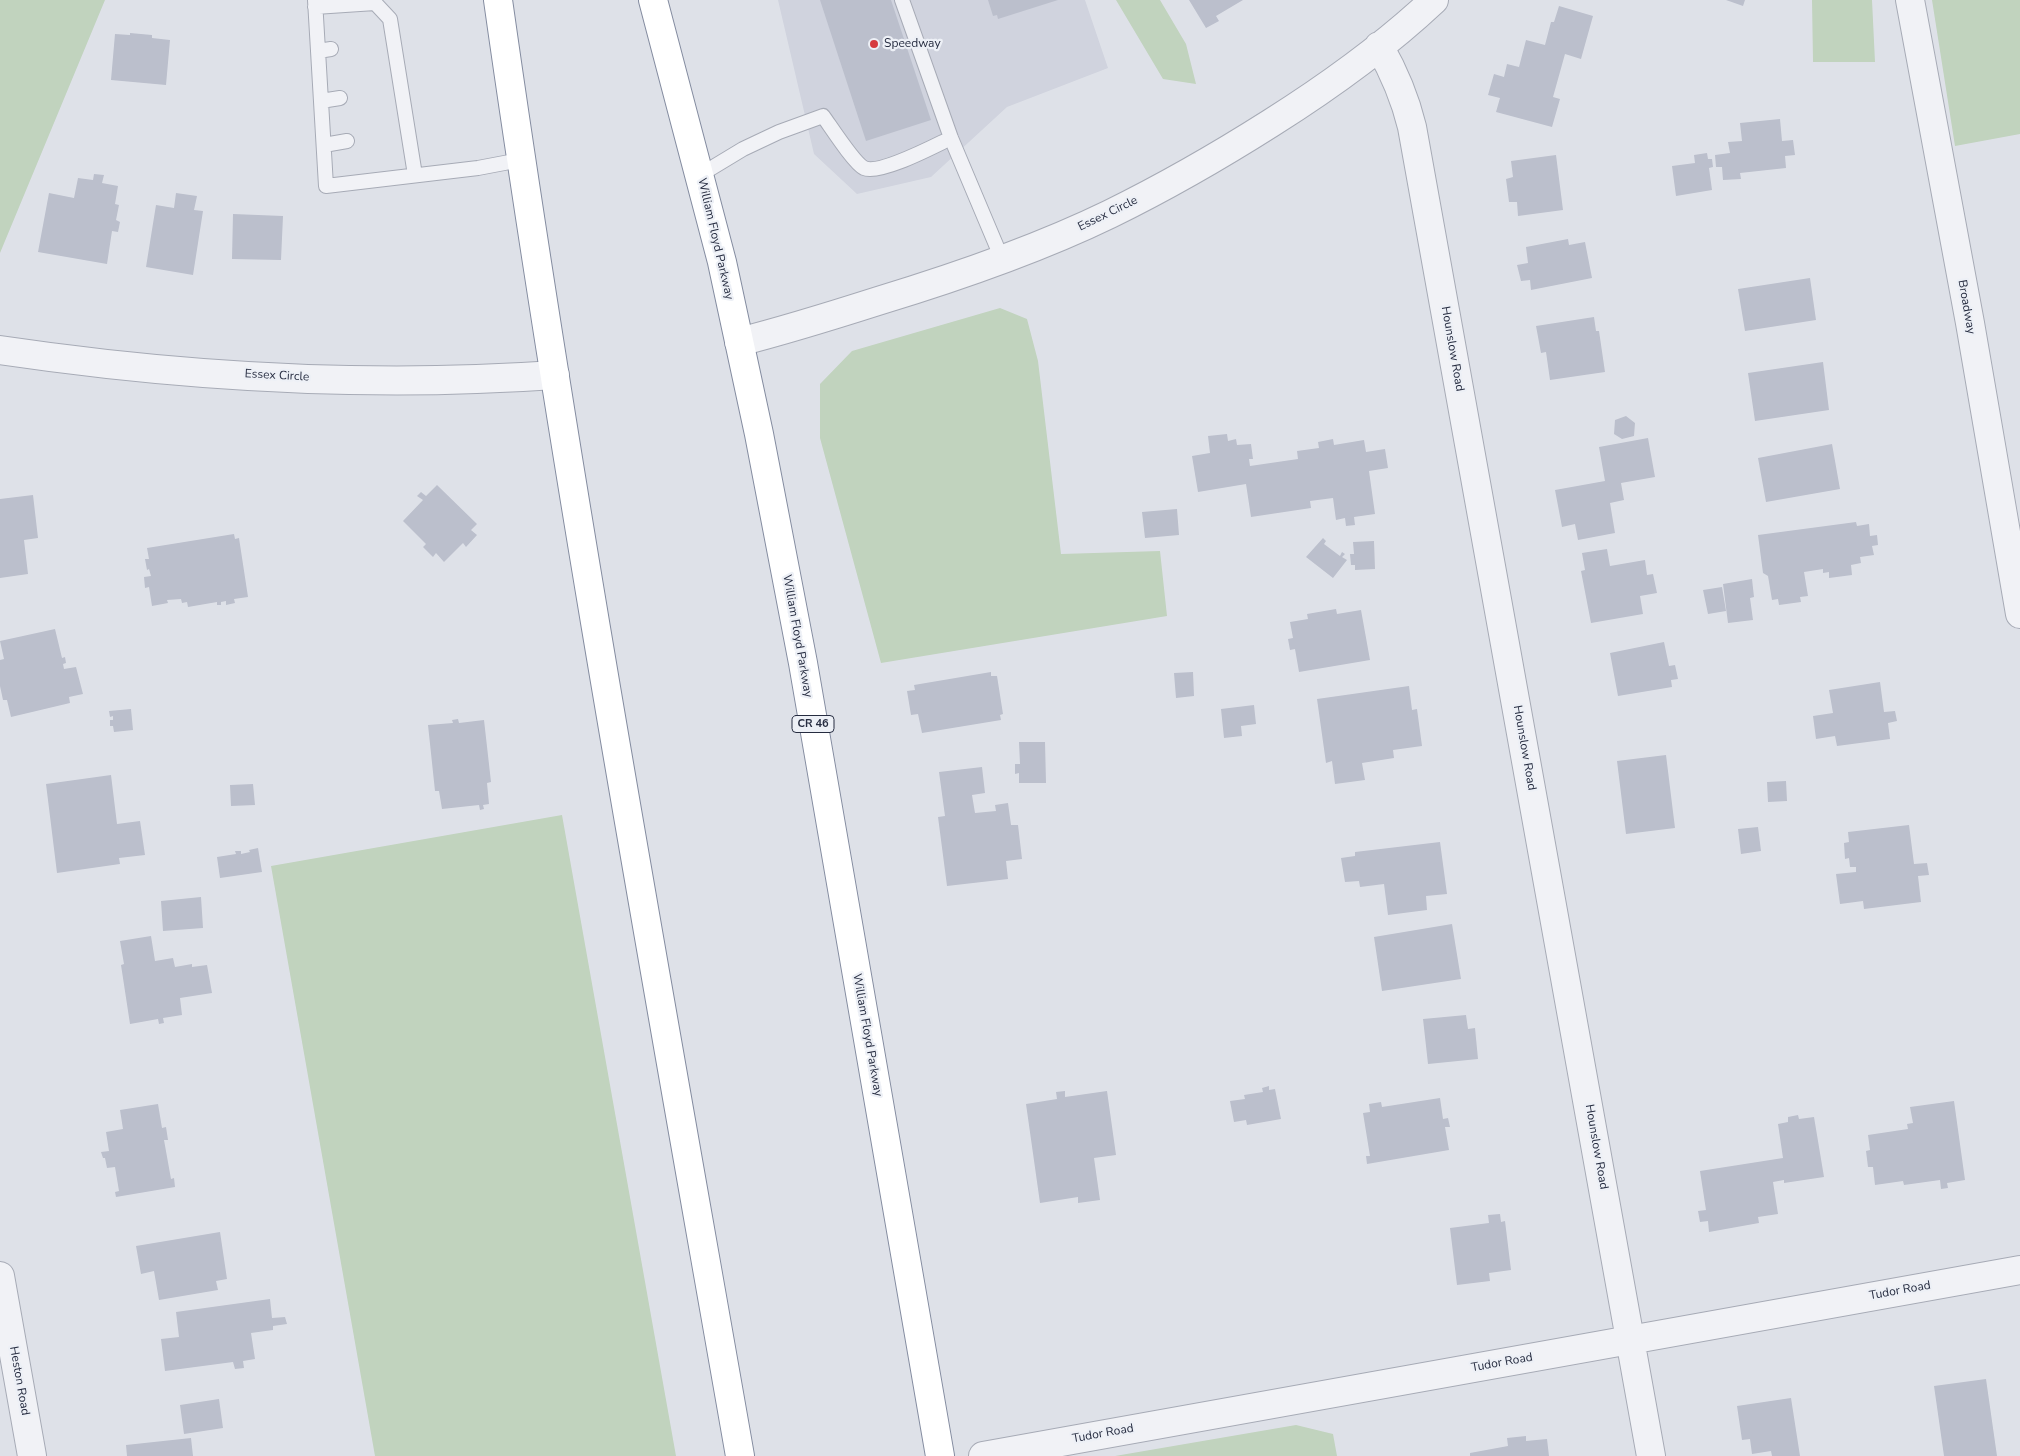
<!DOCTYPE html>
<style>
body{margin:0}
canvas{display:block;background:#dee1e8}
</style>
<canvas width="2020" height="1456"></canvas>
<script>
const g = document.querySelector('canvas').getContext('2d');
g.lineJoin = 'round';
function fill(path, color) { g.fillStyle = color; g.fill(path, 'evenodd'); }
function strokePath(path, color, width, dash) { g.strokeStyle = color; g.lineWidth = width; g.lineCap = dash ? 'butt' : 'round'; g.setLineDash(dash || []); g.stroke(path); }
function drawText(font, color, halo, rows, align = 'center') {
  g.font = font + ' "Nunito Sans",sans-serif'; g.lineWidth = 4.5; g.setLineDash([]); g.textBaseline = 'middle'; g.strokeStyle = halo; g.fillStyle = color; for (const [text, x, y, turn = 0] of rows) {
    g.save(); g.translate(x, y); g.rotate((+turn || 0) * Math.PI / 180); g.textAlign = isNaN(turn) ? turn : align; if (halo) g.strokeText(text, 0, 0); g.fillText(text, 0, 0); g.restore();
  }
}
fill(new Path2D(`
 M778 0H1085L1108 68 1007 107 931 177 857 194 814 154Z`), '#d0d3de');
fill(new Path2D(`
 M0 0H105L0 253Z
 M1116 0H1160L1186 44 1196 84 1163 79Z
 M1812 0H1872L1875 62H1813Z
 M1932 0H2020V134L1955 146Z
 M1000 308 1027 319 1038 361 1061 554 1160 551 1167 616 881 663 820 438V384L852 351Z
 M562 815 676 1456H375L271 866Z
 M1296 1425 1333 1434 1337 1456H1115Z`), '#c1d3be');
fill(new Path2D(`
 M820 0H891L931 120 866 141Z
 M988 0H1058L998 19 997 15 993 16Z
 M1189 0H1243L1216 16 1219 21 1206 28Z
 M1726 0H1745L1743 6Z
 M1559 6 1593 16 1581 59 1565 54 1553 97 1560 99 1552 127 1496 112 1500 98 1488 95 1494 74 1504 77 1507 64 1519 67 1526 40 1545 45 1551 22H1554Z
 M130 33 152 35V38L170 40 166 85 111 80 115 34 130 35Z
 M1780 119 1782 141 1793 140 1795 155 1785 156 1786 168 1740 173 1741 179 1723 180 1722 167H1716L1715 155 1730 153 1728 142 1742 141 1740 123Z
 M1707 153 1708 159H1712L1713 167 1709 168 1712 190 1676 196 1672 166 1695 163 1694 155Z
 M1556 155 1563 210 1518 216 1517 202H1509L1506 179 1513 177 1511 161Z
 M94 174 104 175 102 183 118 186 115 204 119 205 116 220 120 222 118 232 112 231 107 264 38 252 49 193 74 198 78 178 93 180Z
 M176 193 197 196 194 210 203 211 193 275 146 267 156 205 174 208Z
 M233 214 283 216 281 260 232 259Z
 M1568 239 1569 245 1585 242 1592 278 1531 290 1530 280 1521 281 1517 265 1528 263 1526 247Z
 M1810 278 1816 320 1745 331 1738 289Z
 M1594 317 1596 331H1599L1605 372 1550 380 1546 352 1541 353 1536 326Z
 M1823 362 1829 410 1755 421 1748 373Z
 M1626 416 1635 423 1634 436 1622 439 1614 434 1615 420Z
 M1227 434 1228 441 1236 439 1237 445 1251 444 1253 459H1249L1250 466 1298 459 1297 451 1319 448 1318 442 1333 439 1334 445 1364 440 1366 452 1385 449 1388 468 1369 471 1375 514 1354 517 1355 525 1346 526 1345 518 1336 520 1333 498 1310 501 1311 508 1251 517 1246 484 1198 492 1192 456 1210 453 1208 436Z
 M1648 438 1655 477 1621 483 1624 500 1610 503 1615 533 1578 540 1575 524 1562 527 1555 490 1605 481 1599 447Z
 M1832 444 1840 489 1766 502 1758 458Z
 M437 485 477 524 471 530 477 535 466 547 463 543 444 562 436 553 433 557 423 547 426 544 403 521 423 500 417 496 421 492 426 496Z
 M33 495 38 538 24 540 28 574 0 578V499Z
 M1177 509 1179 535 1145 538 1142 512Z
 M1856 522 1857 526 1869 524 1870 536 1877 535 1878 545 1872 546 1874 555 1860 557 1861 563 1851 565 1852 575 1829 578V572L1823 573V569L1804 572 1808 596 1800 597 1801 602 1779 605 1778 599 1772 600 1768 576 1763 573 1758 535Z
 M234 534 235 539 239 538 248 597 234 599 235 603 226 605V601L221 602V605H217V602L188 607 187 602 182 603 181 599 167 600 168 603 152 606 149 587 145 588 144 577 151 576 149 569 147 570 145 559H149L147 548Z
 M1323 538 1326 541 1324 544 1340 556 1342 552 1345 554 1342 557 1347 560 1333 578 1306 557Z
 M1374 541 1375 569 1355 570V565H1351L1350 554H1354L1353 542Z
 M1607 549 1610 566 1645 560 1647 575 1653 574 1657 593 1640 596 1643 614 1591 623 1581 571 1585 570 1582 553Z
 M1752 579 1754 597 1750 598 1753 620 1728 623 1723 584Z
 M1722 587 1726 611 1708 614 1703 590Z
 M1336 609 1337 614 1361 610 1370 660 1299 672 1295 649 1290 650 1288 639 1293 638 1290 622 1308 619 1307 614Z
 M55 629 62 658 65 657 66 663 63 664 64 669 76 667 83 694 69 697 70 703 11 717 7 700H3L0 686V660L4 659 0 641Z
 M1664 642 1669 666 1675 665 1678 679 1671 680 1672 687 1618 696 1610 653Z
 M991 672V676H997L1003 714 1000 715 1001 720 922 733 918 714 911 715 907 691 915 690 914 685Z
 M1193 672 1194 696 1176 698 1174 673Z
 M1880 682 1884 712 1895 711 1897 721 1888 723 1890 739 1837 746 1835 736 1816 739 1813 716 1833 713 1829 690Z
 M1409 686 1412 710 1417 709 1422 746 1393 750 1394 758 1362 763 1365 780 1335 784 1332 761 1326 763 1317 699Z
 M1254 705 1256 724 1241 726 1242 736 1224 738 1221 709Z
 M131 709 133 730 114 732 113 726H110V720H113V716L110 717 109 711Z
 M458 719 459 723 484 720 491 782 487 783 489 804 483 805 484 809 480 810 479 805 442 809 439 791H435L428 725 453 723 452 720Z
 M1019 742H1045L1046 783H1019V773L1015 774V764H1020Z
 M1666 755 1675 828 1626 834 1617 761Z
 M982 767 985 793 972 795 975 813 996 811 995 805 1008 803 1011 825H1018L1022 859 1006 861 1008 879 947 886 938 817 945 816 939 772Z
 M111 775 117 824 140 821 145 855 119 858 120 864 57 873 46 784Z
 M1786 781 1787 801 1768 802 1767 782Z
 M253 784 255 805 231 806 230 785Z
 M1909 825 1914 864 1927 863 1929 875 1918 876 1921 902 1864 909 1863 901 1840 904 1836 874 1856 872V867H1850L1849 858 1845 859 1844 843 1849 842 1848 832Z
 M1758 827 1761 851 1741 854 1738 829Z
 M1440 842 1447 894 1426 896 1427 910 1388 915 1384 884 1360 887 1359 881 1345 882 1341 858 1355 856V852Z
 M258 848 262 872 220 878 217 857 236 854 235 851H241V854L250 852 249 850Z
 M201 897 203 928 163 931 161 901Z
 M1452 924 1461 979 1382 991 1374 937Z
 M151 936 155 961 173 958 175 967 192 964V967L207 965 212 993 180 998 182 1015 163 1018 164 1023 159 1024 158 1019 130 1024 121 965 124 964 120 941Z
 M1466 1015 1468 1029 1475 1028 1478 1059 1428 1064 1423 1019Z
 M1269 1086V1090L1275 1089 1281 1119 1247 1125 1246 1120 1234 1122 1230 1101 1245 1099 1244 1095 1263 1092 1262 1088Z
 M1065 1091V1097L1107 1091 1116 1155 1094 1158 1100 1200 1078 1203V1197L1040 1203 1026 1104 1057 1099 1056 1092Z
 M1440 1098 1443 1119 1448 1118 1450 1127H1445L1449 1150 1367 1164 1366 1156H1370L1363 1113 1370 1112 1369 1104 1381 1102 1382 1107Z
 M1954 1101 1965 1180 1947 1183 1948 1188 1941 1189 1940 1180 1904 1185 1903 1181 1875 1185 1873 1167H1868L1866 1151 1870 1150 1868 1135 1908 1129 1907 1124 1913 1123 1910 1107Z
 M158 1104 162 1128 166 1127 168 1140H164L171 1179 174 1178 175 1187 116 1197 115 1192 119 1191 115 1167 107 1168 105 1158H103L101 1152 109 1151 106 1132 123 1129 120 1110Z
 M1798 1115 1799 1119 1814 1117 1824 1177 1784 1183V1180L1773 1182 1778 1214 1758 1217 1759 1223 1709 1232 1708 1221 1700 1222 1698 1211 1706 1210 1700 1171 1783 1158 1778 1124 1788 1122V1117Z
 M1500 1214 1501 1222 1505 1221 1511 1270 1489 1273 1490 1281 1457 1285 1450 1228 1489 1223 1488 1215Z
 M220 1232 227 1279 216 1281 218 1290 159 1300 154 1271 141 1274 136 1246Z
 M270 1299 272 1318 285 1317 287 1324 273 1326V1330L251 1333 255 1359 243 1361 244 1368 235 1369 233 1362 165 1371 161 1339 179 1337 176 1312Z
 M1986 1379 1997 1456H1944L1934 1386Z
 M1791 1398 1800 1456H1772L1771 1451 1752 1454 1750 1439 1742 1440 1737 1406Z
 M219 1399 223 1428 184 1434 180 1405Z
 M1526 1436V1441L1547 1439 1549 1456H1470V1453L1508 1446 1507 1438Z
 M191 1438 193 1456H127L126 1445Z`), '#bbbfcc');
const service = new Path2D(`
 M315 0 326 186 478 168 520 160
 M902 0 951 138 1002 259
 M315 7 375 3 390 19 415 175
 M318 51 331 49
 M321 101 340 98
 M324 145 347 141
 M700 175 743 149 779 132 823 116C831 127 854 163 864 168 880 175 934 146 951 138`);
const minor = new Path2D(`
 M1910 0 1970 323 2020 614
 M1379 46C1394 72 1405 98 1412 127L1651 1456
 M739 342C786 330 831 316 878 301 957 277 1036 250 1110 214 1165 187 1219 156 1271 123 1328 87 1385 46 1434 0
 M0 350C183 377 370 388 555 375
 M0 1276 32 1456
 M983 1456 2020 1270`);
const trunk = new Path2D(`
 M498 0C567 487 655 971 740 1456
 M653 0 722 262 759 434 803 663 940 1456`);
strokePath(service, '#a7abb6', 16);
strokePath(minor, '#a7abb6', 30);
strokePath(trunk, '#848ca0', 30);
strokePath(service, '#f1f2f6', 14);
strokePath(minor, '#f1f2f6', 28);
strokePath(trunk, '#fff', 28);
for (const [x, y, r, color] of [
 [874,44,5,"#d63a3e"]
]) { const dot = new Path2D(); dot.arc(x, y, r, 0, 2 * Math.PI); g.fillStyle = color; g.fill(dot); strokePath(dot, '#edf0f6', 2); }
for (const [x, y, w] of [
 [813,724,42]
]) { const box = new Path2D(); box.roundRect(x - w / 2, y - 8.5, w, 17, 4); g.fillStyle = '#edf0f6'; g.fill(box); strokePath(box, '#262c40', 1); }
drawText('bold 11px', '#262c40', null, [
 ["CR 46",813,724]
]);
drawText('12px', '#262c40', '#edf0f6', [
 ["Speedway",884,44]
], 'left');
drawText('12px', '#262c40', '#edf0f6', [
 ["Essex Circle",1108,214,-26],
 ["William Floyd Parkway",715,239,77],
 ["Broadway",1966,307,80],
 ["Hounslow Road",1452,349,80],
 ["Essex Circle",277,376,3],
 ["William Floyd Parkway",797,636,80],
 ["Hounslow Road",1524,748,80],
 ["William Floyd Parkway",867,1035,80],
 ["Hounslow Road",1596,1147,80],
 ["Tudor Road",1900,1291,-10],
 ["Tudor Road",1502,1363,-10],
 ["Heston Road",19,1381,80],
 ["Tudor Road",1103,1434,-10]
]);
</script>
